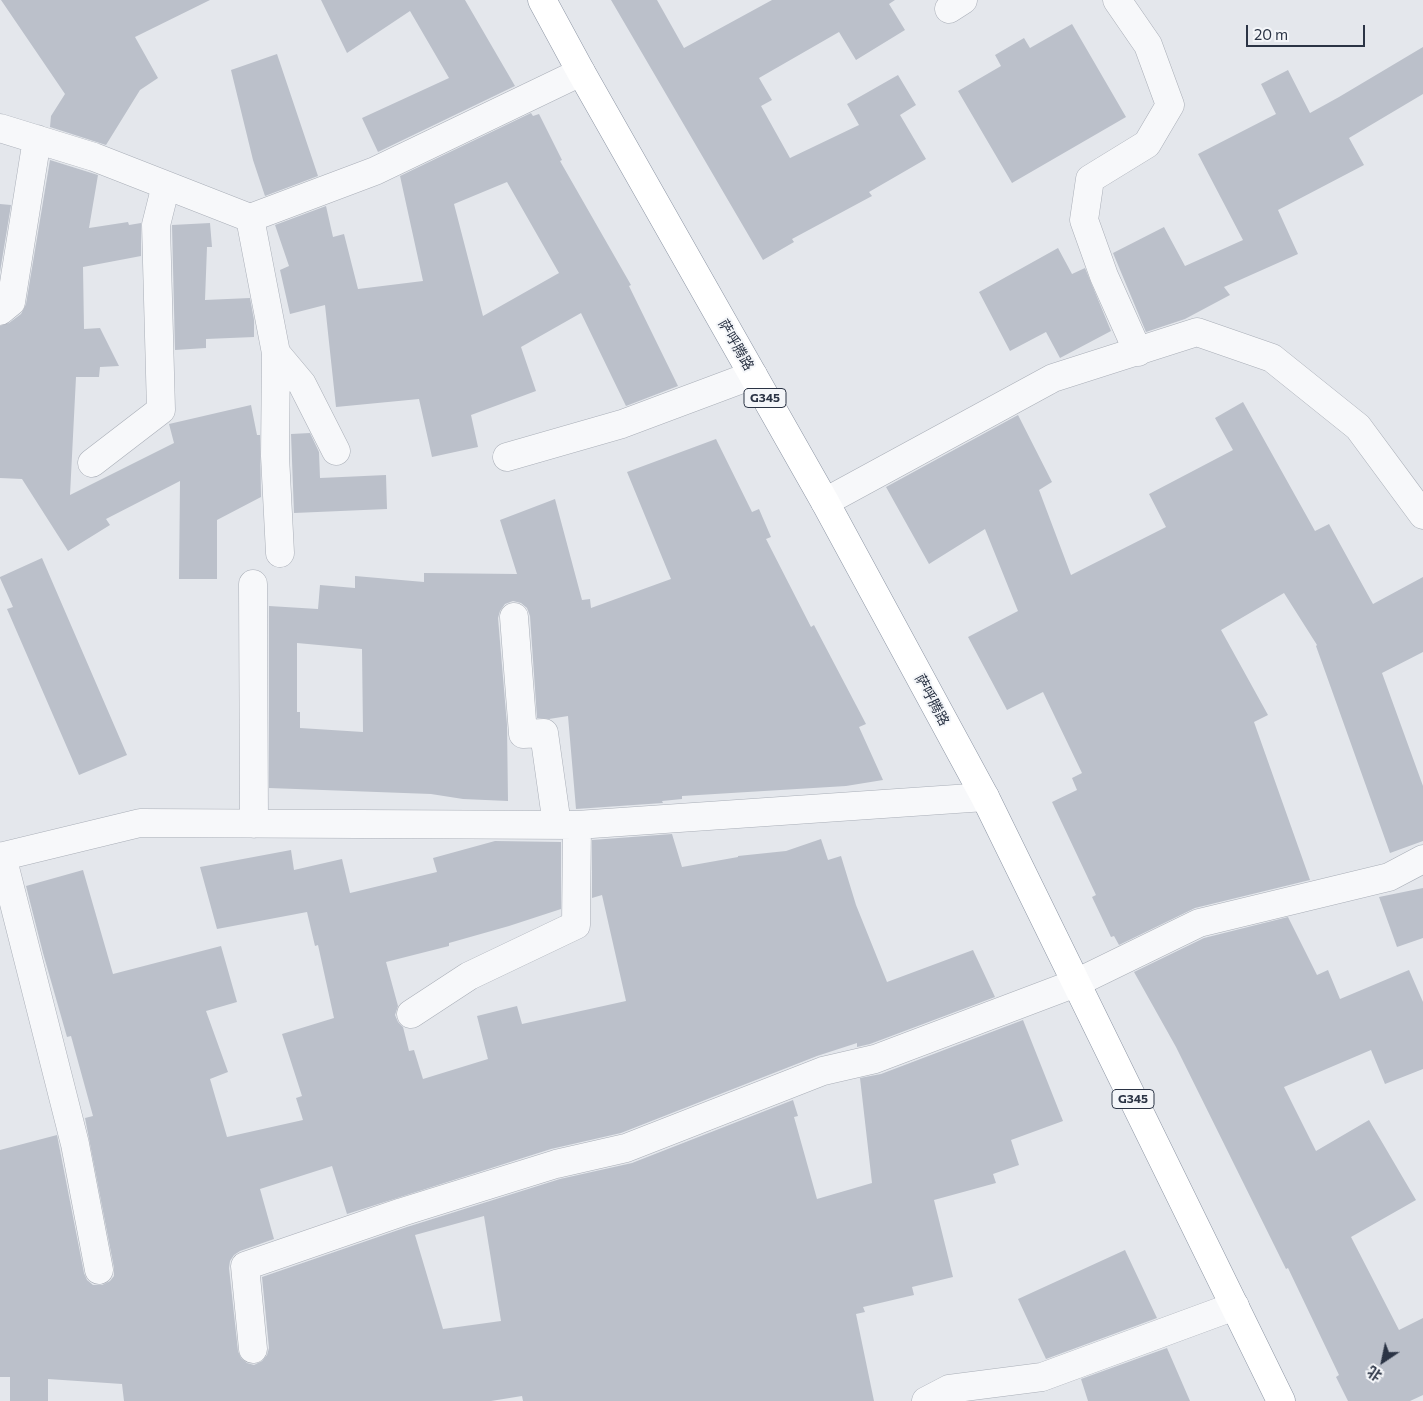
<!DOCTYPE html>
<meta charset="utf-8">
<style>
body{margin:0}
#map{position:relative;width:1423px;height:1401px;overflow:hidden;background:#e4e7ec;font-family:Commissioner,"Noto Sans SC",sans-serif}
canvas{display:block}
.north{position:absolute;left:1358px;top:1336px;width:50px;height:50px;-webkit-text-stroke:4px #f4f6f9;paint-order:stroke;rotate:214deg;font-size:14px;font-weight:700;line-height:20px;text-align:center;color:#2b3445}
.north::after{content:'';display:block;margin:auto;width:18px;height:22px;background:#2b3445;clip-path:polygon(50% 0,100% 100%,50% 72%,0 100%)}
.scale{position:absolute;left:1246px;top:25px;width:119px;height:22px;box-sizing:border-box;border:2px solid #2b3445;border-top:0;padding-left:6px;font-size:15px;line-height:18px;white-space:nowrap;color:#2b3445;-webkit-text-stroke:4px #f4f6f9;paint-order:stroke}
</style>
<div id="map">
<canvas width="1423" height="1401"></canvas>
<div class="north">北</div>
<div class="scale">20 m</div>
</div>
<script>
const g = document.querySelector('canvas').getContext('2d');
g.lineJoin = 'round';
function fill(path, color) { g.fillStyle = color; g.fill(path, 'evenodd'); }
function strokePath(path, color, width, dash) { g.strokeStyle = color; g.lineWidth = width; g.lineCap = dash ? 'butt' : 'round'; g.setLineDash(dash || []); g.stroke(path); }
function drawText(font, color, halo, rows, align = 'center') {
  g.font = font + ' Commissioner,"Noto Sans SC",sans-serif'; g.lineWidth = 4; g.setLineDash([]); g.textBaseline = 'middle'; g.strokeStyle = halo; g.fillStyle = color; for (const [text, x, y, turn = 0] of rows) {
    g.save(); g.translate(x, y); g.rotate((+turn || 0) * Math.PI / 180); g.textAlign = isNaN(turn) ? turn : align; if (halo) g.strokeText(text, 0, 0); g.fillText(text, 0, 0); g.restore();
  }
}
fill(new Path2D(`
 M1 0H210L135 37 158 78 140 90 106 145 50 127 51 116 65 94Z
 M321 0H465L515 86 378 152 362 118 449 78 410 11 347 53Z
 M611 0H657L684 48 772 0H895L889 4 905 30 856 60 839 32 759 78 772 100 761 106 790 158 859 125 847 104 898 75 916 105 900 115 926 159 869 192 872 196 792 239 794 242 763 260Z
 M1072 24 1126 117 1012 183 958 91 1001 66 995 55 1024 38 1030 48Z
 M1423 47V94L1349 138 1364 165 1278 210 1298 254 1224 287 1230 295 1185 319 1146 332 1113 253 1164 227 1185 266 1243 240 1198 154 1276 114 1261 84 1288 70 1310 113 1339 97Z
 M277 54 318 176 265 196 253 160 231 70Z
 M531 113 533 116 539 114 562 160 560 161 631 285 629 286 678 386 626 406 581 313 521 347 536 391 471 415 478 447 432 457 419 399 336 407 325 305 290 314 280 270 289 266 275 225 326 206 333 237 344 234 358 289 423 281 400 176ZM507 182 559 273 483 316 454 204Z
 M50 160 98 175 89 228 128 222 129 225 141 223V256L83 267 84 329 100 328 119 366 100 367 99 377H76L70 495 174 443 169 424 251 405 257 435H260L261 497 217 520V579H179L180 481 106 519 110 525 68 551 22 479 0 478V326L9 323 21 314 26 304Z
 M0 204 11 205 0 272Z
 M210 223 212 247H207L205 300 250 298 254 320V337L206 339V348L175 350 172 225Z
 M1058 248 1072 274 1085 268 1111 331 1060 358 1046 332 1010 351 979 292Z
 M1243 402 1315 531 1329 524 1373 604 1423 577V652L1382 673 1423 786V841L1390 853 1316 646 1317 645 1284 593 1221 630 1268 715 1254 722 1310 880 1195 908 1119 945 1114 936 1111 937 1092 897 1096 895 1052 802 1077 790 1072 778 1082 773 1043 692 1007 710 968 637 1018 611 985 529 929 564 886 487 1018 415 1052 482 1039 490 1071 575 1166 527 1149 494 1233 450 1215 418Z
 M310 433 319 452 320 478 386 475 387 509 294 513 291 434Z
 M716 439 752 512 759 509 771 537 766 539 811 627 814 625 866 724 859 727 883 780 846 786 682 796V799L662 801 663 803 576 809 568 716 549 719 537 718 530 616 527 608 521 603 513 601 505 604 500 611 498 618 507 725 508 801 463 799 431 794 269 788V606L318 609 320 585 355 588V576L424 582V573L517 574 500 520 555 499 582 600 590 599 591 608 671 579 627 472ZM297 643 362 649 363 732 300 728V712H297Z
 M42 558 127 755 79 775 7 609 13 607 0 578V577Z
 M672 834 682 867 738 857V856L786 851 821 839 828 860 841 856 856 905 887 982 973 950 995 997 870 1044 857 1047V1043L817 1056 621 1133 551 1149 347 1214 332 1166 260 1189 274 1239 240 1251 234 1255 230 1261 229 1268 238 1351 241 1358 247 1363 254 1365 262 1361 267 1355 269 1348 262 1277 407 1227 560 1179 632 1163 793 1100 798 1116 794 1117 817 1199 872 1183 860 1078 881 1074 1023 1020 1063 1121 1011 1140 1019 1165 993 1174 996 1183 934 1200 953 1277 912 1287 914 1295 863 1307 865 1312 856 1314 874 1401H523L522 1396 491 1401H124L122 1384 48 1379V1401H10V1377H0V1150L57 1135 84 1273 87 1280 93 1285H102L110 1281 114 1276V1268L85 1118 93 1116 71 1036 67 1037 43 953 26 886 83 870 113 974 221 946 237 1002 206 1011 228 1072 210 1079 227 1137 303 1120 296 1098 302 1096 282 1034 334 1018 318 945 315 946 307 912 217 929 200 867 291 850 294 870 342 859 350 893 437 872 433 858 495 841 561 842V909L509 926 449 943V946L386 962 398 1006 395 1015 398 1022 403 1027 409 1051 414 1050 423 1079 488 1059 477 1016 517 1006 522 1024 626 1001 602 895 592 898V840ZM484 1216 501 1321 443 1329 415 1235Z
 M1423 888V938L1397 947 1379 897Z
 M1288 917 1317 975 1328 970 1340 999 1409 970 1423 1002V1069L1385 1084 1371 1050 1284 1087 1316 1151 1369 1120 1416 1200 1351 1237 1399 1330 1423 1318V1395L1410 1401H1348L1336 1377 1339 1375 1288 1268 1286 1269 1176 1047 1134 972 1204 938Z
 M1125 1250 1157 1318 1046 1359 1018 1299Z
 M1167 1348 1190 1401H1088L1081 1379Z`), '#bbc0ca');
const minor = new Path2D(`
 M1117 0 1148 45 1170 105 1147 144 1090 179 1084 220 1104 276 1138 352
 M949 9 963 0
 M0 128 94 157 250 218 375 171 581 72
 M250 218 276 353 275 456 280 553
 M0 311 11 302 37 139
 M276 353 302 384 336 451
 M507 457 622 424 753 375
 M92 463 161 410 156 225 166 185
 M825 502 1053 378 1197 332 1272 358 1358 427 1423 515
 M253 584 254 824
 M514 617 523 734 544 733 557 825
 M2 856 75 1144 99 1270
 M0 857 140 823 577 825 985 797
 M411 1014 469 976 576 925 577 825
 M253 1349 245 1266 402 1212 556 1164 626 1148 823 1071 875 1059 1076 983 1199 923 1389 877 1423 859
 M926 1401 949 1389 1042 1377 1235 1306`);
const highway = new Path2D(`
 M542 0 581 72 825 502 985 797 1281 1401`);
strokePath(minor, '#a9aeb7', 29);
strokePath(highway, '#8b94a3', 29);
strokePath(minor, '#f7f8fa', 28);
strokePath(highway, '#fff', 28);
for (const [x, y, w] of [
 [765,398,42],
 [1133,1099,42]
]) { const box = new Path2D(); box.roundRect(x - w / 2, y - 9.5, w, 19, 4); g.fillStyle = '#f4f6f9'; g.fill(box); strokePath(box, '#2b3445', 1); }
drawText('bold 12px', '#2b3445', null, [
 ["G345",765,398],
 ["G345",1133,1099]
]);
drawText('14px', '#2b3445', '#f4f6f9', [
 ["萨呼腾路",736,345,60],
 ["萨呼腾路",932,700,62]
]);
</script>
